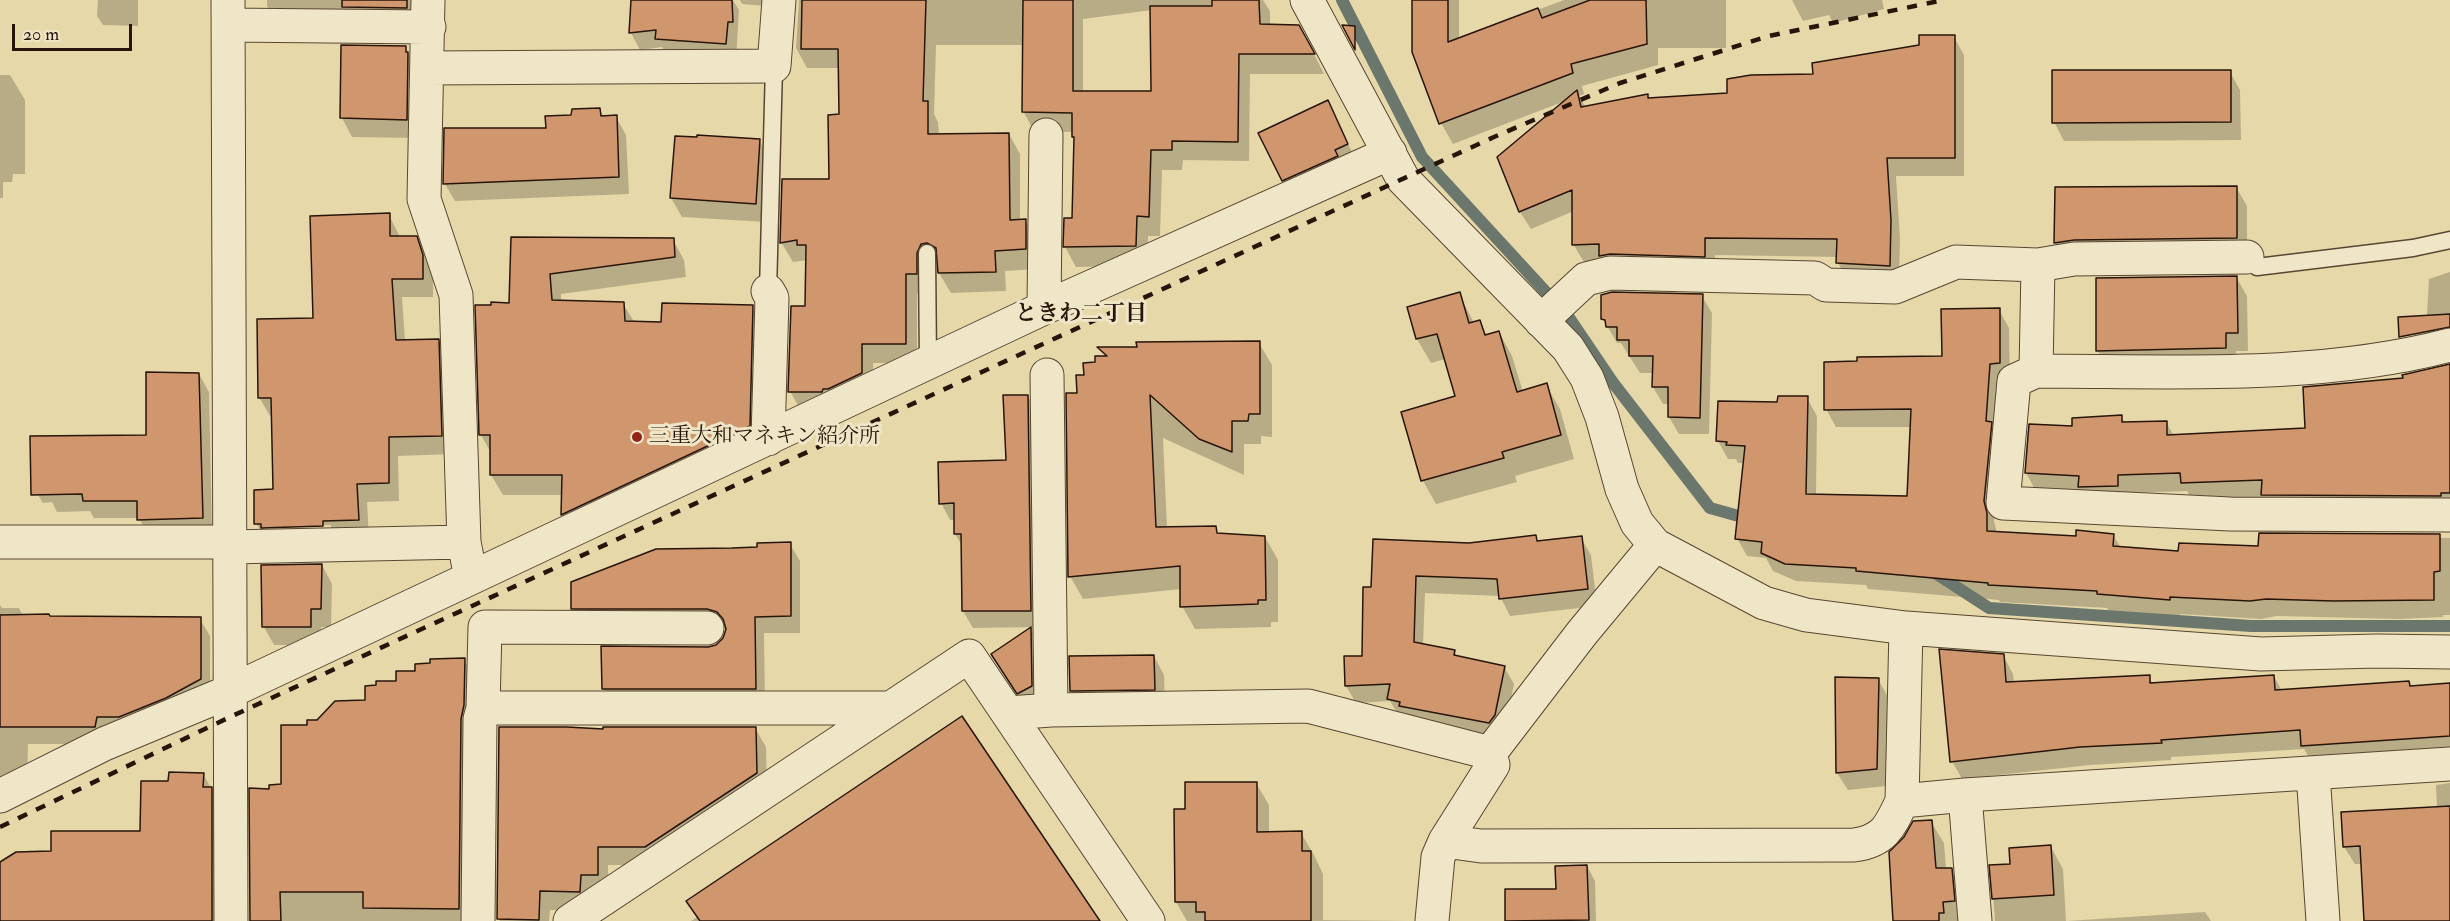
<!DOCTYPE html>
<meta charset="utf-8">
<style>
body{margin:0}
#map{position:relative;width:2450px;height:921px;overflow:hidden;background:#e6d8a9;font-family:"IM FELL Double Pica",serif}
canvas{display:block}
.scale{position:absolute;left:12px;top:24px;width:120px;height:27px;box-sizing:border-box;border:3px solid #28150a;border-top:0;padding-left:8px;font-size:18px;line-height:21px;white-space:nowrap;color:#28150a;-webkit-text-stroke:4px #efe6c7;paint-order:stroke}
</style>
<div id="map">
<canvas width="2450" height="921"></canvas>
<div class="scale">20 m</div>
</div>
<script>
const g = document.querySelector('canvas').getContext('2d');
g.lineJoin = 'round';
function fill(path, color) { g.fillStyle = color; g.fill(path, 'evenodd'); }
function strokePath(path, color, width, dash) { g.strokeStyle = color; g.lineWidth = width; g.lineCap = dash ? 'butt' : 'round'; g.setLineDash(dash || []); g.stroke(path); }
function drawText(font, color, halo, rows, align = 'center') {
  g.font = font + ' "IM FELL Double Pica","Noto Serif JP",serif'; g.lineWidth = 6; g.setLineDash([]); g.textBaseline = 'middle'; g.strokeStyle = halo; g.fillStyle = color; for (const [text, x, y, turn = 0] of rows) {
    g.save(); g.translate(x, y); g.rotate((+turn || 0) * Math.PI / 180); g.textAlign = isNaN(turn) ? turn : align; if (halo) g.strokeText(text, 0, 0); g.fillText(text, 0, 0); g.restore();
  }
}
fill(new Path2D(`
 M98 0H138V26L103 25 97 16Z
 M267 0H419V29L279 28 267 6Z
 M632 0H733L739 10 736 60 667 56 662 47 640 50 631 33Z
 M740 0H769L766 6 742 4Z
 M799 0H1263L1270 11V26L1310 46 1324 74H1250L1249 161 1183 160 1182 170H1162L1160 236H1148L1147 266 1076 267 1065 247V219H1074L1076 141 1073 132 1034 131 1023 111 1024 45H936L934 114 938 122 939 135 1009 134 1020 154V221H1025L1037 241V269L1005 271 1006 291 951 293 939 273V262L932 264 927 293H917V363H873V393L801 411 790 391 807 308V260L793 262 781 242 830 180 840 116V68H807L796 48ZM1152 10 1153 93 1083 92V19Z
 M1414 0H1459V39L1564 0H1726V48H1658V65L1582 86 1584 94 1579 96 1586 108 1647 96 1649 99 1729 95 1815 75 1954 37 1964 55V176H1896L1900 239 1899 283 1848 281 1838 263V257L1715 255 1714 274 1604 262H1584L1573 244 1574 211 1531 229 1520 212 1499 158 1565 101 1453 144 1441 123Z
 M1792 0H1882L1884 9 1833 23 1829 15 1803 21Z
 M405 47 416 66 417 138 352 137 342 118Z
 M2230 72 2240 90 2241 140 2064 141 2054 122Z
 M0 75H10L25 100V174H13L12 182H3V198H0Z
 M1327 102 1357 162 1293 198 1283 180Z
 M600 109 604 118 616 117 626 135 629 194 455 201 445 184 573 117Z
 M759 140 770 159 766 222 682 217 671 198Z
 M2236 187 2247 206V256L2066 261 2055 243 2056 188Z
 M389 215 400 237H416L427 256 433 275V297H402L405 341 438 340 449 359 452 454 398 456 399 501 367 502 369 538 267 542 256 523 275 491 273 416H270L259 397ZM331 525V528L264 529V526Z
 M513 238 673 240 684 260 686 277 561 294V302L623 304 635 323 662 324 752 307 764 327 760 446 573 534 562 515 563 495H503L491 475V453L481 435 511 304Z
 M2450 272V347L2437 350 2426 331 2429 279Z
 M2236 277 2247 296 2248 351H2236V366L2108 368 2097 350Z
 M1459 294 1474 323 1479 321 1487 336 1499 332 1512 356 1523 392 1546 385 1560 409 1574 459 1515 476 1517 482 1436 504 1423 481 1403 413 1456 397 1445 359 1431 363 1417 339 1409 308Z
 M1702 296 1712 313 1709 434H1679L1669 417V404H1663L1653 387 1654 373H1640L1621 343H1617L1603 319Z
 M1999 310 2009 328 2010 381 2001 441 1994 521 1997 533 2078 538 2113 535 2121 548 2180 553 2259 548 2260 534 2450 538V615H2443V617L2399 619 2277 616 2261 619 2180 614 2179 617 2109 612 2107 608 2000 602 1999 600 1868 589 1866 585 1796 581 1773 571 1766 558 1747 556 1737 538 1745 463H1738L1736 459H1728L1718 441 1779 404 1807 398 1817 416 1816 496 1909 497 1911 427H1836L1826 409 1943 358Z
 M1259 343 1272 365V437L1261 436V444H1244V475L1163 438 1167 528H1215L1219 535 1265 537 1278 560V622H1271V627L1195 629 1182 606V589L1083 599 1070 576 1078 394Z
 M199 374 209 392 212 535 149 537 139 518H94L90 511 57 512 52 502 43 503 32 485 147 436Z
 M2450 384V514L2193 501 2187 491 2128 493 2036 491 2026 473 2073 428 2121 417 2125 423 2166 422 2174 436 2307 430Z
 M1028 396 1037 413 1040 627 973 628 963 611V547L955 534 956 520H950L941 503 1008 461Z
 M1535 537 1538 542 1581 538 1591 555 1597 606 1510 616 1500 596 1425 593 1423 645 1454 651 1458 658 1504 667 1514 684 1504 733 1499 740 1399 716 1390 701 1356 703 1346 686 1363 657 1373 588 1469 544Z
 M790 544 800 561V633H764L765 706H614L604 689 717 646 724 639 727 629 718 626 582 625 573 608 732 550Z
 M322 565 332 584 331 627H321V645H274L264 627Z
 M0 605 2 608H19L23 616 50 618 200 619 210 636V696L105 744H28L27 784 0 797Z
 M1031 629 1036 637V695L1023 702 998 664Z
 M2003 655 2013 674 2014 683 2149 677 2153 684 2274 676 2282 691 2409 683 2411 687 2450 684V764H2313L2304 749 2171 757V760L2090 765 1962 779 1952 761Z
 M1154 656 1164 675 1165 708 1082 709 1071 691Z
 M464 660 474 677 469 921H251L271 790 282 786 308 727 367 701 417 672Z
 M1878 679 1888 697 1886 786 1848 790 1837 773Z
 M755 728 766 747 767 792 656 865H608V893L590 910H550L549 921H500L498 918 605 731Z
 M203 774 227 816V921H0V864L142 833 170 783Z
 M1256 783 1269 805V833H1301L1314 855 1323 874V920L1408 921H1187L1176 902 1187 810Z
 M2450 783V921H2365L2363 864H2355L2344 847 2437 808 2436 785Z
 M1931 822 1944 843 1946 869H1951L1964 891 1966 921H1895Z
 M2051 847 2063 869 2066 921H1995L1991 867 2011 865Z
 M1587 866 1595 881 1596 921H1507V890H1557Z
 M2205 912 2211 921H2067Z
 M697 917 1099 921H691Z`), '#0003');
strokePath(new Path2D(`
 M1342 0 1422 157 1568 316 1614 384 1710 508 1753 520
 M1932 571 1989 608 2251 626H2450`), '#6b776c', 12);
const building = new Path2D(`
 M342 0H407V8L342 7Z
 M631 0H732L733 22H728L726 44 655 39 656 30 629 33Z
 M802 0H926L923 101H928V134L1009 133 1010 220 1026 219V249L995 251 996 272 938 273 936 248 927 243 921 244 917 253V274H906V344H862V373L828 389H823L822 392H788L791 306H805L806 245H797V240L780 243 782 179H829L828 115 839 114 838 49H801Z
 M1023 0H1073V91H1151L1150 6H1212V0H1259L1260 24 1299 25 1315 54H1239L1238 142 1172 141V150H1151L1149 217 1137 216 1136 246 1063 247 1064 218H1072L1074 137H1072V113L1022 112Z
 M1412 0H1448V42L1538 8 1542 18 1590 0H1646L1647 44 1571 64 1573 73 1439 124 1412 52Z
 M1342 25 1355 26V50Z
 M1919 35H1955V158H1887L1891 220 1890 266 1836 263 1837 239 1705 238V257L1610 254 1599 256V244L1572 245V190L1519 212 1497 157 1577 90 1581 107 1648 94V98L1727 93V79L1751 75 1813 74 1812 63 1919 45Z
 M341 45 406 46V52H408L407 120 340 118Z
 M2052 70H2231V122L2052 123Z
 M1328 100 1348 144 1335 150 1338 156 1282 181 1258 133Z
 M600 108 601 116 617 115 619 177 443 184 444 128H546L545 116 571 115 572 109Z
 M697 135 760 139 756 204 670 198 675 136 697 137Z
 M2237 186V238L2074 240 2054 243 2055 187Z
 M390 213V236H417L423 255V279H392L396 340 439 339 442 436 389 437V483L357 484 359 520 323 521V526L261 528V524H254V490L273 489 271 398H258L257 319 313 318 310 216Z
 M511 237 674 238 675 257 550 274 552 300 624 302 625 321 661 322 662 303 753 305 750 426 561 515 562 475H490V435H479L475 305H491V302L509 303Z
 M2237 276 2238 333H2226V348L2096 351V278Z
 M1460 292 1469 323 1480 320 1485 335 1499 331 1517 392 1547 383 1561 435 1502 452 1504 458 1421 481 1401 412 1455 396 1437 334 1416 339 1407 307Z
 M1612 292 1703 294 1700 418 1668 417V387H1652L1653 356H1629V340H1617V327H1606L1605 320 1601 319V295Z
 M2000 308V363L1990 364 1986 421 1992 422 1984 501 1987 513V531L2076 536V530L2114 534 2113 546 2178 551 2179 543 2258 546 2259 533 2440 534V571L2434 572V600L2333 601 2266 599 2250 601 2170 597V600L2097 594V591L1988 585V583L1856 571V568L1785 564 1761 553 1762 542 1735 539 1745 446 1726 445 1727 442 1716 441 1718 401 1777 402 1778 396H1808L1806 494 1907 496 1911 409 1824 410V362L1857 361V357L1942 356 1941 309Z
 M2450 314V327L2399 337 2398 317Z
 M1260 341V414H1249L1248 421H1232V452L1199 439 1150 395 1156 527 1216 526 1217 533 1265 536 1266 600H1258V604L1180 607V566L1068 577 1066 393H1077L1076 375H1084L1083 363 1095 362V356H1107L1097 347H1137L1136 342Z
 M2450 364V493H2441V496L2261 495 2262 480 2181 483 2180 473 2118 475V486L2078 487 2079 476 2025 473 2029 424 2072 426V418L2122 415V422L2167 421V435L2305 428 2303 387 2403 378 2402 375Z
 M146 372 199 373 203 518 137 520V501H83L82 494 31 495 30 436 146 435Z
 M1003 395H1028L1031 611H962L961 534H954V503L939 504 938 462 1006 460Z
 M1536 535 1537 541 1582 536 1588 589 1499 599 1497 579 1416 576 1414 642 1455 650 1454 655 1505 666 1495 715 1489 723 1399 706 1400 702 1387 699 1390 684 1345 686 1344 656H1362L1363 587H1371L1373 539 1469 543Z
 M791 542V616L755 617 756 689H602L601 646 708 647 716 645 723 638 726 629 723 619 717 612 707 609H571V582L656 549 732 548 757 547V543Z
 M322 564 321 609H311V627H262L261 565Z
 M49 614 50 616 201 617V679L166 698 119 717H97L95 727H0V615Z
 M1031 627 1032 686 1017 694 991 654Z
 M1939 649 2004 654 2006 682 2150 675V683L2274 675 2275 690 2409 681 2410 686 2450 683V736L2301 746 2300 730 2161 740 2162 743 2080 747 1950 762Z
 M1154 655 1155 690 1070 691 1069 656Z
 M465 658 464 705 461 719 459 909 363 908V892H280L281 921H250L249 788 269 789V785L281 784V725H307V720H317L335 701 365 700V686L376 685V681H396V671H415V664L430 663V659Z
 M1835 677 1879 678 1877 769 1836 773Z
 M962 716 1100 921H700L686 901Z
 M499 727H567L603 729V727H756L757 773 645 847H598V875H581L580 892 540 891 539 920 497 919Z
 M169 772 204 773 203 787H212V921H0V862L16 852 51 851V831H140L141 781H168Z
 M1185 782H1257V832L1302 831V851H1311V921H1205V912H1196V902H1175L1174 809H1185Z
 M2450 806V921H2364L2360 846 2343 847 2341 812Z
 M1932 820 1936 868H1952L1955 901 1943 902 1944 913H1939V921H1893L1889 852 1904 837 1913 821Z
 M2051 845 2054 895 1992 899 1989 865 2010 864 2009 848Z
 M1587 865 1589 920 1505 921V889H1556L1555 866Z`);
fill(building, '#d0966d');
strokePath(building, '#28150a', 1.5);
const service = new Path2D(`
 M927 253 928 363
 M2247 257 2257 267 2413 248 2450 240
 M768 291 774 66`);
const minor = new Path2D(`
 M228 0 231 921
 M428 0 424 199 456 295 464 542 471 578
 M1307 0 1403 179 1568 348 1587 378 1602 417 1622 489 1637 523 1655 545 1764 603 1806 615 1906 628 1902 801 1965 795 2450 764
 M228 25 429 27
 M428 68 774 66 779 0
 M2038 265 2074 259 2247 257
 M768 291 772 298 768 439
 M1044 308 1046 135
 M1541 321 1586 279 1610 273 1815 278 1826 285 1895 287 1956 262 2038 265 2036 371
 M2450 345C2316 380 2173 371 2036 371L2014 381 2003 503 2230 514 2450 515
 M1047 375 1051 710
 M0 542H230
 M230 547 464 542
 M1906 628 2261 654 2377 651 2450 652
 M483 708H889
 M1009 713 1051 710 1308 706 1490 753
 M2313 773 2323 921
 M1965 795 1975 921
 M0 796 104 744 231 691 1044 308 1390 153
 M1445 841 1481 846 1854 845C1884 841 1890 827 1902 801
 M478 921 480 719 483 708 485 627 707 628
 M570 921 969 656 1148 921
 M1432 921 1438 857 1445 841 1493 765 1490 753 1582 633 1655 545`);
strokePath(service, '#584632', 19);
strokePath(minor, '#584632', 35);
strokePath(service, '#efe6c7', 16);
strokePath(minor, '#efe6c7', 33);
strokePath(new Path2D(`
 M0 827 230 717 1494 137 1620 83 1769 36 1944 0`), '#28150a', 4.5, [10, 10]);
for (const [x, y, r, color] of [
 [637,437,6,"#8f2418"]
]) { const dot = new Path2D(); dot.arc(x, y, r, 0, 2 * Math.PI); g.fillStyle = color; g.fill(dot); strokePath(dot, '#efe6c7', 2); }
drawText('21px', '#28150a', '#efe6c7', [
 ["三重大和マネキン紹介所",649,437]
], 'left');
drawText('bold 22px', '#28150a', '#efe6c7', [
 ["ときわ二丁目",1081,315]
]);
</script>
